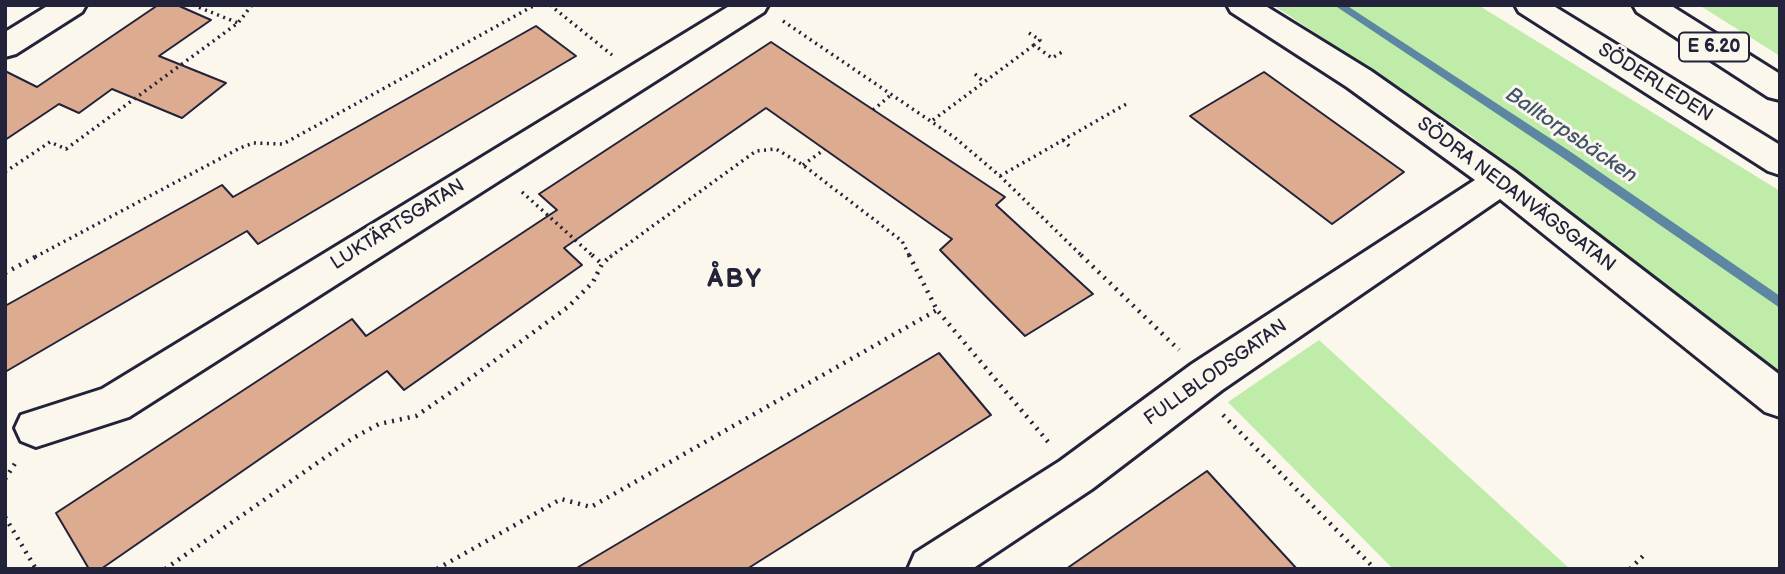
<!DOCTYPE html>
<meta charset="utf-8">
<style>
body{margin:0}
#map{position:relative;width:1785px;height:574px;overflow:hidden;background:#fbf7ec;font-family:"Balsamiq Sans",sans-serif}
canvas{display:block}
.frame{position:absolute;inset:0;border:7px solid #22223b;pointer-events:none}
</style>
<div id="map">
<canvas width="1785" height="574"></canvas>
<div class="frame"></div>
</div>
<script>
const g = document.querySelector('canvas').getContext('2d');
g.lineJoin = 'round';
function fill(path, color) { g.fillStyle = color; g.fill(path, 'evenodd'); }
function strokePath(path, color, width, dash) { g.strokeStyle = color; g.lineWidth = width; g.lineCap = dash ? 'butt' : 'round'; g.setLineDash(dash || []); g.stroke(path); }
function drawText(font, color, halo, rows, align = 'center') {
  g.font = font + ' "Balsamiq Sans",sans-serif'; g.lineWidth = 6; g.setLineDash([]); g.textBaseline = 'middle'; g.strokeStyle = halo; g.fillStyle = color; for (const [text, x, y, turn = 0] of rows) {
    g.save(); g.translate(x, y); g.rotate((+turn || 0) * Math.PI / 180); g.textAlign = isNaN(turn) ? turn : align; if (halo) g.strokeText(text, 0, 0); g.fillText(text, 0, 0); g.restore();
  }
}
fill(new Path2D(`
 M1273 5H1478L1780 191V373L1471 136Z
 M1699 5H1780V56Z
 M1319 340 1570 569H1393L1228 402Z`), '#c0eca9');
fill(new Path2D(`
 M1334 5H1346L1568 150 1780 296V308L1560 156Z`), '#5d86a2');
const building = new Path2D(`
 M158 5H177L211 20 159 56 226 83 182 118 112 89 79 113 59 104 5 140V71L37 87Z
 M536 26 576 56 258 244 247 231 5 372V306L222 185 233 197Z
 M771 42 1005 197 996 205 1093 294 1025 336 940 250 952 239 766 108 564 248 582 265 404 390 387 371 101 569H89L56 513 352 319 366 336 557 210 539 194Z
 M1264 72 1404 172 1332 224 1190 116Z
 M939 353 991 415 747 569H575Z
 M1207 471 1297 569H1066Z`);
fill(building, '#ddab90');
strokePath(building, '#22223b', 2);
const minor = new Path2D(`
 M49 5H86L82 12 16 54 5 57V32Z
 M731 5H768L764 12 129 417 36 447 21 441 15 428 21 415 102 389Z
 M1227 5H1264L1371 71 1515 172 1780 375V417L1765 412 1500 199 1222 390 1092 489 972 569H908L915 553 1060 461 1192 364 1475 180 1347 87 1231 12Z`);
const trunk = new Path2D(`
 M1515 5H1552L1780 145V175L1768 171 1519 12Z
 M1633 5H1670L1780 74V100L1768 97 1637 12Z`);
strokePath(minor, '#22223b', 6);
strokePath(trunk, '#22223b', 6);
strokePath(new Path2D(`
 M193 5 238 23
 M550 5 612 55
 M783 21 954 137 1000 176 1083 257
 M1029 33 1040 40 1034 45 1052 58 1062 52
 M975 74 984 82
 M873 110 892 94
 M933 120 1034 45
 M1063 140 1072 149
 M803 165 825 149
 M5 172 50 142 66 149 238 23 252 5
 M1000 176 1128 103
 M522 192 594 257
 M35 257 240 148 253 143 283 144 535 5
 M610 257 756 151 776 149 803 165 902 241 910 257`), '#22223b', 3.5, [2, 4.5]);
strokePath(new Path2D(`
 M592 255 602 264
 M909 255 937 310 1049 443
 M1081 255 1179 350
 M5 273 39 255
 M1223 415 1375 569
 M5 479 16 462
 M5 517 36 569
 M165 569 353 438 379 424 416 416 457 388 568 307 593 282 602 264 612 255
 M437 569 561 499 591 507 937 310
 M1630 569 1646 553`), '#22223b', 4.5, [2, 6]);
fill(minor, '#fbf7ec');
fill(trunk, '#fbf7ec');
for (const [x, y, w] of [
 [1714,47,70]
]) { const box = new Path2D(); box.roundRect(x - w / 2, y - 14.5, w, 29, 5); g.fillStyle = '#fbf7ec'; g.fill(box); strokePath(box, '#22223b', 2); }
drawText('bold 18px', '#22223b', null, [
 ["E 6.20",1714,47]
]);
drawText('19px', '#22223b', '#fbf7ec', [
 ["SÖDERLEDEN",1655,83,32],
 ["SÖDRA NEDANVÄGSGATAN",1516,195,37],
 ["LUKTÄRTSGATAN",398,225,-32],
 ["FULLBLODSGATAN",1216,373,-35]
]);
drawText('italic 21px', '#40546e', '#fbf7ec', [
 ["Balltorpsbäcken",1571,136,34]
]);
g.letterSpacing = '2px';
drawText('bold 26px', '#22223b', '#fbf7ec', [
 ["ÅBY",735,280]
]);
g.letterSpacing = '0px';
</script>
